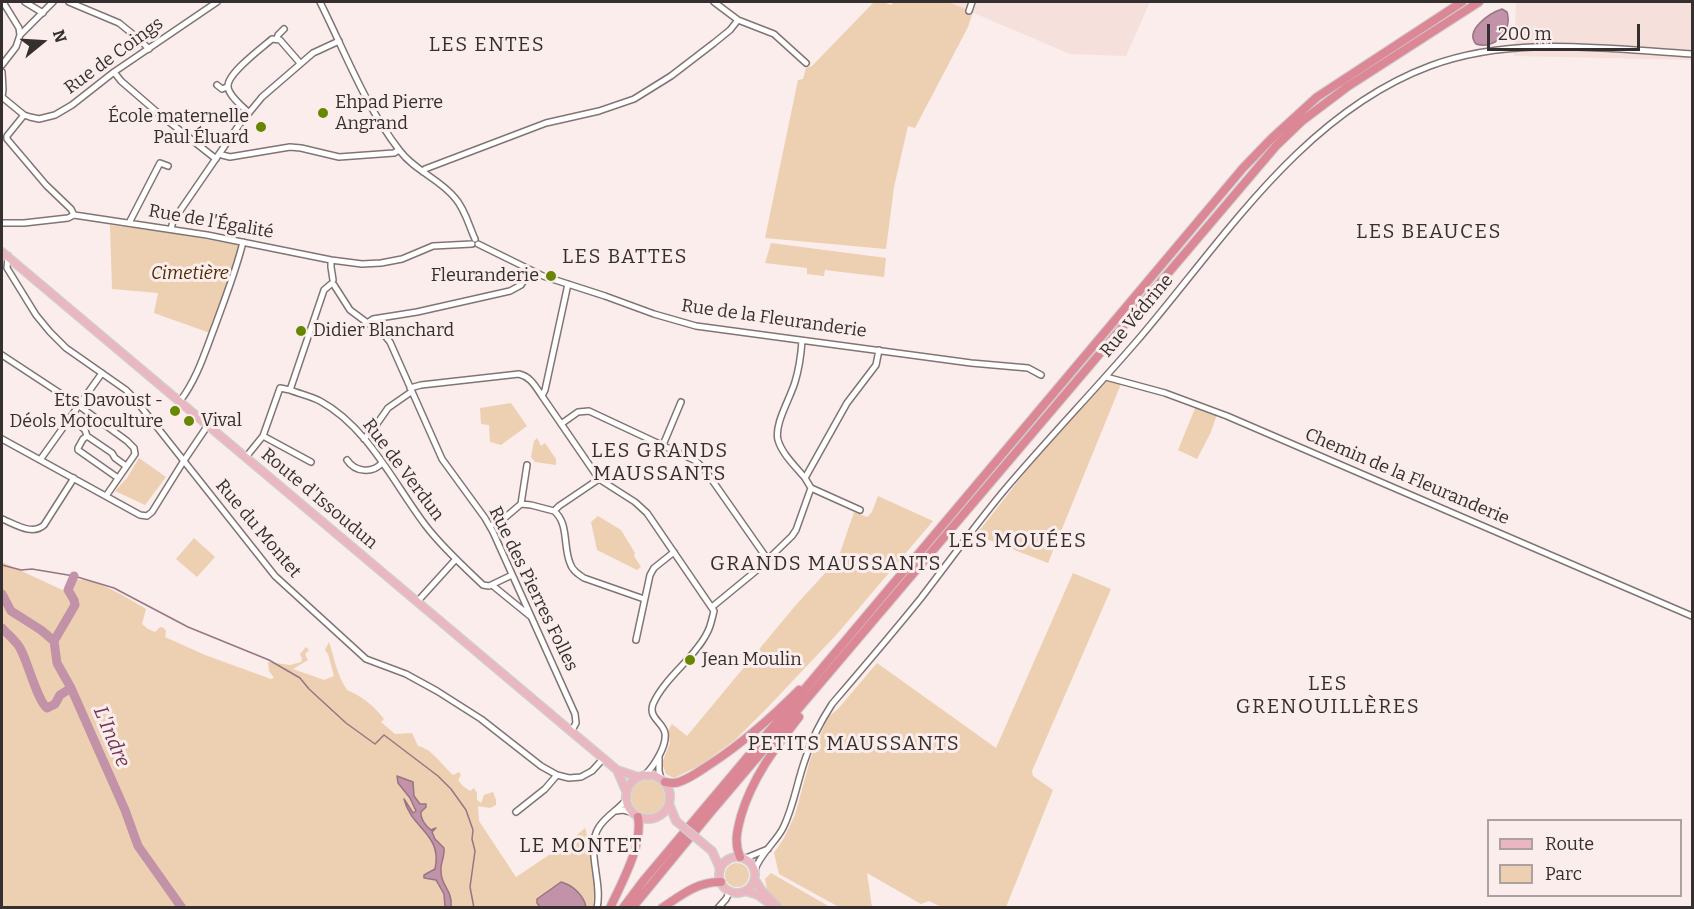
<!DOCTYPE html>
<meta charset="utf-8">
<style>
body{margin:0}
#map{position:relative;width:1694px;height:909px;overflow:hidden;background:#faedeb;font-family:Bitter,serif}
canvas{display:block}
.frame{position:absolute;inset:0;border:3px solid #35302f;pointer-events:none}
.legend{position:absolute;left:1487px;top:819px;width:195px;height:78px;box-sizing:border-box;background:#faedeb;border:2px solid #aba1a0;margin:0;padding:8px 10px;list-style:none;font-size:18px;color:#35302f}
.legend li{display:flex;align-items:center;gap:12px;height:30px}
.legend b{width:30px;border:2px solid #aba1a0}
.north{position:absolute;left:12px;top:12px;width:60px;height:60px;-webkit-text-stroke:4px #faedeb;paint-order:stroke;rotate:72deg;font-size:16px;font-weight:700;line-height:24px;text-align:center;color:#35302f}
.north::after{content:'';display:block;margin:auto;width:21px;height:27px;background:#35302f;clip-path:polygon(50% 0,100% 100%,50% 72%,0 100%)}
.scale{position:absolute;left:1487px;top:24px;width:153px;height:27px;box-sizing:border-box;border:3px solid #35302f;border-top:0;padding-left:8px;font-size:18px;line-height:21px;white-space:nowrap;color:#35302f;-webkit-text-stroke:4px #faedeb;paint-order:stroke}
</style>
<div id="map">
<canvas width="1694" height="909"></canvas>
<div class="frame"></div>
<ul class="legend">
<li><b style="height:8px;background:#eab7c0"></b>Route</li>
<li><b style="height:16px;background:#edcfb1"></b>Parc</li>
</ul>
<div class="north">N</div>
<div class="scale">200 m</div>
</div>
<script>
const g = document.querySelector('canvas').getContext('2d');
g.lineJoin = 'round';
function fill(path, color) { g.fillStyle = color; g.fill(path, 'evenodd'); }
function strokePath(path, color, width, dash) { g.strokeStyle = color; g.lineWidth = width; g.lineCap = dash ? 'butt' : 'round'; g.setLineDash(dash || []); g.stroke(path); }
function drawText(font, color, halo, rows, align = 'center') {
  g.font = font + ' Bitter,serif'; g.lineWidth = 6; g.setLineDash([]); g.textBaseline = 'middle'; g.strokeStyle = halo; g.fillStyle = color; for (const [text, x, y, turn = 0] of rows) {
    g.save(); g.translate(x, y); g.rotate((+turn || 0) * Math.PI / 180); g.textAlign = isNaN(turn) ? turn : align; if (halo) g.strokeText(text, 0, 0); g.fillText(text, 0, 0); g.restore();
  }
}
fill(new Path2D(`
 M948 2H1150L1126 56 1070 54Z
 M1516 2H1692V60L1514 56Z`), '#f6e0dc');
fill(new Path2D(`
 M874 2H883L891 5 894 2H948L973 12 968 27 915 128 908 126 894 187 886 249 765 238 798 80 803 79 806 68 812 66Z
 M110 225 172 233 237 245 239 249 210 333 154 313 158 293 112 289Z
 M771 243 886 258 884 277 825 270 824 276 807 274V268L765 263Z
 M1107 380 1121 384 1048 563 976 535 1026 471Z
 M511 403 527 426 501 445 490 442 489 425 481 424 480 408Z
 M1196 406 1217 414 1211 432 1197 459 1178 450Z
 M537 438 541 446 545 443 556 459V465L535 462 531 457 534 441Z
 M139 458 166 477 145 505 115 491 127 478Z
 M878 496 933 521 837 634 769 706 735 740 699 766 674 778 666 774 662 763 670 743 668 731 672 724 687 736 795 606 838 559 854 512 867 517 872 512Z
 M598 516 621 530 635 553 634 556 641 567 637 570 597 550 591 522Z
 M194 538 215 557 197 577 176 559Z
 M2 562 71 594V590L75 580C97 578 127 598 146 609L142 624 148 629 155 632 160 627 164 628 166 631 165 637 205 655 271 679 274 678 269 671 268 662 290 665 301 662 302 659 300 654 306 647 309 650 305 654 308 660 293 669 324 680 334 676 328 654 325 650 329 642C335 660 336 673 347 690 363 697 373 705 384 719L381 722 395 734 412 733 418 746C431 748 443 766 453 775L459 772 461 775 458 780 463 786 470 791 474 788 477 793V800L481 803 484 795 493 792 496 800V805L490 808 478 806 479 821 516 877 570 841 585 828C593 853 596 881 593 907H2Z
 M1073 573 1111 589 1032 771 1033 776 1053 790 1006 907H941L929 901 921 904 867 873 872 907H839L779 874 774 853 784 838 795 815 810 760 828 717 838 709 877 663 996 748Z
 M631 797a17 17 0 1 1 34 0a17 17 0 1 1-34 0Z
 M725 875a12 12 0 1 1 24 0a12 12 0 1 1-24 0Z
 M771 873 830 907H785L767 890 765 879Z`), '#edcfb1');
const water = new Path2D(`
 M1502 9 1507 12C1513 31 1495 50 1476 44 1464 30 1490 13 1502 9Z
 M397 776 413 782 414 796 420 804H426V807L421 812C420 818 426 827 431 830L436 828 432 832 435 839 444 848C445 856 440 864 441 871 441 887 453 890 451 907H445L444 894 436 880 424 878V875L435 869C443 834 411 829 404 799L413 813 416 811 410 798 398 783Z
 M561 882C573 885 584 896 586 907H540L537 903V899Z`);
fill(water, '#c192a8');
strokePath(water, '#977584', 1.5);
strokePath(new Path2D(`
 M2 565 21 570 32 569 74 576 114 588 188 627 269 660 300 678 309 689 346 723 375 744 384 735 438 776 451 789 466 810 473 830 472 839 475 851 470 887 474 908`), '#977584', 1.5);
strokePath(new Path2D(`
 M74 576 68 590 74 600 75 605 54 641 57 663 71 688 125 810 138 846 182 908
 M2 594 11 611 41 630 54 641
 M2 628C8 635 17 641 21 650 28 663 38 702 47 708L55 704 60 695 71 688`), '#c192a8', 9);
const minor = new Path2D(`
 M3 2 19 28 20 35
 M25 2 43 13
 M69 2 119 23 140 40 149 49
 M320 2C345 52 365 106 400 151 415 171 440 179 455 198 465 209 469 226 475 239
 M714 2 738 20 774 34 806 63
 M969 11 972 2
 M277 39 278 35 284 29
 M2 65 16 47 20 35 53 2
 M2 72 3 90 2 97
 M114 72 121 81 158 113 216 159
 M217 85 222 89 227 87
 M2 97 24 115 30 117 39 119 55 115 72 105 114 72 217 2
 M248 112C242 106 229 96 228 87 226 74 263 47 272 39L280 40 300 63
 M24 115 7 136V139L46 185 71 209 74 215 207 235 331 260 362 264 381 263 402 259 433 246 472 244
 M220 153 222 155 230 157 290 147 301 148 339 157 394 153 399 150
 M423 172 425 169 546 123 599 111 634 99 671 76 714 43 730 30 738 20
 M2 223H24L68 218 74 215
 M129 223 160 163 168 166
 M171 229 173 221 239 125 262 97 313 53 339 41
 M478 244 543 276 605 296 654 314 696 326 971 363 1028 368 1041 375
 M8 256 7 268 36 315 50 332 66 348 126 390 134 398 275 576 366 659 406 674 437 691 481 719 541 766 557 775 569 778 581 777 592 771 603 759
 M331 260V267L333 280
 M568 284 545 390 542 396 599 479 635 502 647 513 714 611C712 618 711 626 707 633 694 659 665 677 653 704 648 718 663 722 665 733 667 746 654 766 645 775
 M334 285 350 310 385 336 390 342 442 459 485 518 493 532 575 714 576 723 571 732
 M367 323 373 319 417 312 510 291 521 285 530 271
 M802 341C801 355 799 369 795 382 790 399 774 424 778 440 782 454 796 467 805 478
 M2 355 78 405 127 441 134 448 135 454 106 496
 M1106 377 1165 393 1227 416 1692 616
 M410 388 421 385 519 374C531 377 535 386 542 396
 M290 390C300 394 310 396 320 401 368 427 394 484 426 526 442 547 463 566 483 585L489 586 512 575
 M180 401C197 379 205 352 215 326 225 298 236 271 243 242
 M70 417 85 430 87 436
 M561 424 578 412 589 411 696 461 705 470 768 560
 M263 436 311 462
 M2 439 140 515 147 516 152 512 183 462 208 425
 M364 439 374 428 388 408 411 392
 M663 445 681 402
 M246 457 263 436 280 388 290 390 324 290 331 284
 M40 460 102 373
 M347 460C355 472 372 474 382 463
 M118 478 78 450V448L83 439 87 436 112 453 115 458 126 466
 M811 488 860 510
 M521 504 527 465
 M554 511C569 523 563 547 570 563 572 570 578 574 584 578L644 599
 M2 519C15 524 32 536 44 525L74 478
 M490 526 501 521 521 504 531 505 554 511 559 506 599 479
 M492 585 530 616
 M417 602 456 559
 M712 607 757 570 792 536 796 530 811 488 805 478 847 403 876 365 879 350
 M636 640 650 575 654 568 674 552
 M659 757V771L661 779
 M616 811 623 810 631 812
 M516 812 545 789 557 775
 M746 858 768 849
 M755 870C759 855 776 842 783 828 794 806 797 781 806 757 812 738 821 721 832 704 862 669 892 634 921 598 948 563 974 527 1002 493 1045 442 1092 393 1136 342 1222 242 1301 114 1430 66 1513 35 1606 49 1692 54
 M597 908C603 882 585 848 599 827 606 816 618 810 626 800
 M718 908 726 899 730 891`);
const major = new Path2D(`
 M2 252 617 770 638 777
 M617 770 626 791
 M626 797a22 22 0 1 1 44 0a22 22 0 1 1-44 0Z
 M669 804 676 821
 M712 851 718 864 720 870
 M719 875a18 18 0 1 1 36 0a18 18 0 1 1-36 0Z
 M755 880 762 891 779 908
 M745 891 758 895 774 907`);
const highway = new Path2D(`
 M665 782C670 783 674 784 679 782 691 778 701 770 712 763 744 742 772 717 799 690
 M740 857C734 842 737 831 741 816 752 778 775 748 799 717
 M610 908C622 882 643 845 638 817
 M623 908 644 880 1243 168 1271 139 1317 97 1462 2
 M632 908 710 813 1276 146 1302 121 1347 87 1479 2
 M662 908C680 896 698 881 721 882`);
strokePath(minor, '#817574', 8);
strokePath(major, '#cfcdcd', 10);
strokePath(highway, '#cfcdcd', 10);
strokePath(minor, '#fff', 5);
strokePath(major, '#eab7c0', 7);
strokePath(highway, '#dc8796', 8);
const majorBridge = new Path2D(`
 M676 821 712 851`);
strokePath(majorBridge, '#cfcdcd', 10, []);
strokePath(majorBridge, '#eab7c0', 7);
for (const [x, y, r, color] of [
 [323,113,6,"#688700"],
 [261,127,6,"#688700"],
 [551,276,6,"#688700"],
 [301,331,6,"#688700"],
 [175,411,6,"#688700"],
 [189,421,6,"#688700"],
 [690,660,6,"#688700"]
]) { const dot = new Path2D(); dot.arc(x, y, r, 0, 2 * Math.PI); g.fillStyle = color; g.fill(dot); strokePath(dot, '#faedeb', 2); }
drawText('18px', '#35302f', '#faedeb', [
 ["Rue de Coings",114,56,-36],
 ["Rue de l'Égalité",211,222,10],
 ["Rue Védrine",1137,316,-50],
 ["Rue de la Fleuranderie",774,319,8],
 ["Rue de Verdun",403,470,53],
 ["Chemin de la Fleuranderie",1407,477,23],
 ["Route d'Issoudun",319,499,40],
 ["Rue du Montet",258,529,50],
 ["Rue des Pierres Folles",533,589,64]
]);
drawText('18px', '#35302f', '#faedeb', [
 ["Ehpad Pierre",335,103],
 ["Angrand",335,124],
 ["École maternelle",249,117,"right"],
 ["Paul Éluard",249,138,"right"],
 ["Fleuranderie",539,276,"right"],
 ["Didier Blanchard",313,331],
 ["Ets Davoust -",163,401,"right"],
 ["Déols Motoculture",163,422,"right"],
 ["Vival",201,421],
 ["Jean Moulin",702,660]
], 'left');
drawText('italic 18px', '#4d2b00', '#faedeb', [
 ["Cimetière",190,274]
]);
g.letterSpacing = '1.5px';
drawText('20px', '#35302f', '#faedeb', [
 ["LES ENTES",487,45],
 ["LES BEAUCES",1429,232],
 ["LES BATTES",625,257],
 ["LES GRANDS",660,451],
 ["MAUSSANTS",660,474],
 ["LES MOUÉES",1018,541],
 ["GRANDS MAUSSANTS",826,564],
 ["LES",1328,684],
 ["GRENOUILLÈRES",1328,707],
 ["PETITS MAUSSANTS",854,744],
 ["LE MONTET",581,846]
]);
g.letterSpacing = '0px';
drawText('italic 20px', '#713555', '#faedeb', [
 ["L'Indre",111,737,67]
]);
</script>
